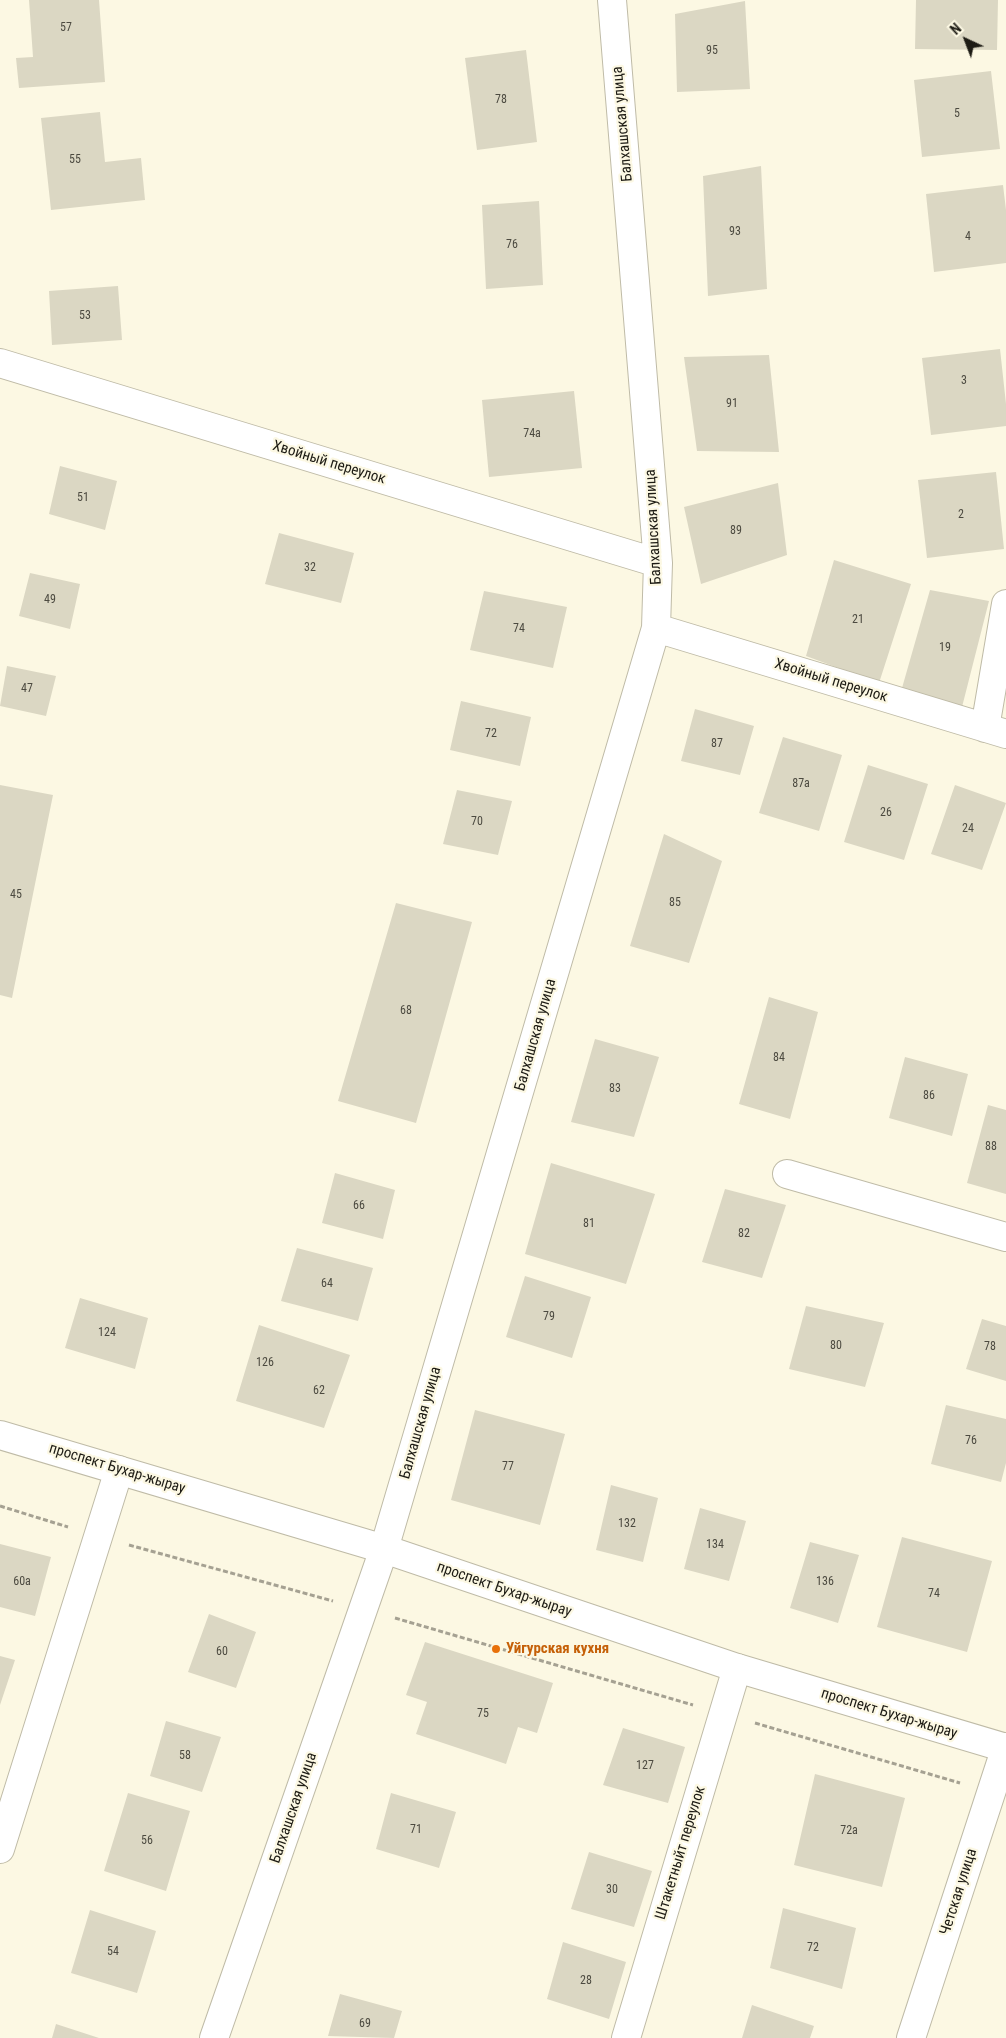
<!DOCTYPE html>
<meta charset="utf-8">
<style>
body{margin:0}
#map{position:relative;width:1006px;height:2038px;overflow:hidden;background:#fcf8e3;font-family:"Roboto Condensed",sans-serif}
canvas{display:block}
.north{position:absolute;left:941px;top:15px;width:50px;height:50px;-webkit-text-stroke:4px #fcf8e3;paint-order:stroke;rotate:317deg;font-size:14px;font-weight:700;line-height:20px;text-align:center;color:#1d1b14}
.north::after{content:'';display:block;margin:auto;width:18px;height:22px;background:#1d1b14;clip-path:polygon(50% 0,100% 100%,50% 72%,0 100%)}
</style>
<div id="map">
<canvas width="1006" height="2038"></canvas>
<div class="north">N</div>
</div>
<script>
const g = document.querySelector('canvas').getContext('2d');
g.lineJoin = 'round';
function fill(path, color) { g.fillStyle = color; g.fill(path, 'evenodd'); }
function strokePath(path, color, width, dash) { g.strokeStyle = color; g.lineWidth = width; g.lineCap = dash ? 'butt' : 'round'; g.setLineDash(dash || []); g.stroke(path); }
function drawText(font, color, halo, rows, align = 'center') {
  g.font = font + ' "Roboto Condensed",sans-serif'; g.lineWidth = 4.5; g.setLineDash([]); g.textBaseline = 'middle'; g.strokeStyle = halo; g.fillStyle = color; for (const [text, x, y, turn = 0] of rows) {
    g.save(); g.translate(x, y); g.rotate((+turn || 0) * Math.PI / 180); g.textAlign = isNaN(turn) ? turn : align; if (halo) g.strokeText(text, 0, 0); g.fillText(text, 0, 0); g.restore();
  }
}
fill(new Path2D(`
 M29 0H99L105 82 19 88 16 58 33 57Z
 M916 0H998L997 50 915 49Z
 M745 1 750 89 677 92 675 14Z
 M526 50 537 142 477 150 465 58Z
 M991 71 1000 149 922 157 914 80Z
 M100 112 105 162 141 158 145 200 51 210 41 118Z
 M761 166 767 289 708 296 703 176Z
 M1003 185 1006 210V263L934 272 926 194Z
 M539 201 543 285 486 289 482 205Z
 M118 286 122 340 52 345 49 291Z
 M1000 349 1006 404V426L931 435 922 358Z
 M769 355 779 452 697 451 684 357Z
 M574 391 582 468 489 477 482 400Z
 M60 466 117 481 105 530 49 514Z
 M996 472 1004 549 927 558 918 480Z
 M778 483 787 555 701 584 684 507Z
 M279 533 354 553 341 603 265 584Z
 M834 560 911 584 879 683 806 656Z
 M30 573 80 584 70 629 19 616Z
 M930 590 989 601 962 707 900 695Z
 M484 591 567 607 553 668 470 650Z
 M7 666 56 676 46 716 0 706Z
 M461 701 531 717 520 766 450 750Z
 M695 709 754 726 740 775 681 761Z
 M783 737 842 755 819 831 759 813Z
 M868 765 928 784 904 860 844 842Z
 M0 785 53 795 12 998 0 995Z
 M955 785 1006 803 982 870 931 854Z
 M457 790 512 801 498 855 443 844Z
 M664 834 722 861 689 963 630 946Z
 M396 903 472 922 416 1123 338 1101Z
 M769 997 818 1012 790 1119 739 1104Z
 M595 1039 659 1057 634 1137 571 1122Z
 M905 1057 968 1074 952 1136 889 1118Z
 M988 1105 1006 1110V1194L967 1183Z
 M551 1163 655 1194 626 1284 525 1254Z
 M335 1173 395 1190 383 1239 322 1223Z
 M725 1189 786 1205 762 1278 702 1262Z
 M297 1248 373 1268 358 1321 281 1301Z
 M525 1276 591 1297 572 1358 506 1337Z
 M80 1298 148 1318 135 1369 65 1348Z
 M806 1306 884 1323 865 1387 789 1369Z
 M982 1319 1006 1326V1381L966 1369Z
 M259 1325 350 1355 324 1428 236 1401Z
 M946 1405 1006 1419V1463L1001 1482 931 1464Z
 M475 1410 565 1434 540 1525 451 1500Z
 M611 1485 658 1498 643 1562 596 1550Z
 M700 1508 746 1521 729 1581 684 1569Z
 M902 1537 992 1561 967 1652 877 1627Z
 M810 1542 859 1555 838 1623 790 1608Z
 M0 1544 51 1557 35 1616 0 1607Z
 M209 1614 256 1632 236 1688 188 1672Z
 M425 1642 553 1683 537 1733 518 1727 506 1764 416 1734 427 1702 406 1695Z
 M0 1656 15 1660 0 1705Z
 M166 1721 221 1737 202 1792 150 1776Z
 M623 1728 685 1747 668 1803 603 1785Z
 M815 1774 905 1798 882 1887 794 1865Z
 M128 1793 190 1811 166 1891 104 1871Z
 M391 1793 456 1812 439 1868 376 1849Z
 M589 1852 652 1871 634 1927 571 1909Z
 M783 1908 856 1928 842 1989 770 1968Z
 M90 1910 156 1931 137 1993 71 1973Z
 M563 1942 626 1962 609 2019 547 1999Z
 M340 1994 402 2011 394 2038 328 2036Z
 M752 2005 814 2026 810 2038H742Z
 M56 2024 99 2038H52Z`), '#dbd7c3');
const minor = new Path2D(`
 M0 363 658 563
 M656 628 1006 734
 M985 728 1006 604
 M787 1174 1006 1237
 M0 1849 119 1470
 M214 2038 384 1549 656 628 658 563 612 0
 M626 2038 737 1668
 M911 2038 1006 1747`);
const major = new Path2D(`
 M0 1435 384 1549 737 1668 1006 1748`);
strokePath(minor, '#bfbba7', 30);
strokePath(major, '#bfbba7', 30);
strokePath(new Path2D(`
 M0 1506 68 1527
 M129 1545 333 1601
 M395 1618 693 1705
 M755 1723 960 1783`), '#a5a192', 3, [5, 2.5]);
strokePath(minor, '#fff', 28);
strokePath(major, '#fff', 28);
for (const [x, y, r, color] of [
 [496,1649,5,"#e8710a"]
]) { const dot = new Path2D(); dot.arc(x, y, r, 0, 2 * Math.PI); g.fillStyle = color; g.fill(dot); strokePath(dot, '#fcf8e3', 2); }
drawText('12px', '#4c4a40', null, [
 ["57",66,28],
 ["95",712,51],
 ["78",501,100],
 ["5",957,114],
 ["55",75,160],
 ["93",735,232],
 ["4",968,237],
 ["76",512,245],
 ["53",85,316],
 ["3",964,381],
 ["91",732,404],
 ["74а",532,434],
 ["51",83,498],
 ["2",961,515],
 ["89",736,531],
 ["32",310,568],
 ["49",50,600],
 ["21",858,620],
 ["74",519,629],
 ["19",945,648],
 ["47",27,689],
 ["72",491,734],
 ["87",717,744],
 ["87а",801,784],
 ["26",886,813],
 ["70",477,822],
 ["24",968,829],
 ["45",16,895],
 ["85",675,903],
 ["68",406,1011],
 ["84",779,1058],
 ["83",615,1089],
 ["86",929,1096],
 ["88",991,1147],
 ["66",359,1206],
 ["81",589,1224],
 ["82",744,1234],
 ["64",327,1284],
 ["79",549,1317],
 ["124",107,1333],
 ["80",836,1346],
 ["78",990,1347],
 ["126",265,1363],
 ["62",319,1391],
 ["76",971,1441],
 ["77",508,1467],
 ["132",627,1524],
 ["134",715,1545],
 ["60а",22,1582],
 ["136",825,1582],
 ["74",934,1594],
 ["60",222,1652],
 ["75",483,1714],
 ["58",185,1756],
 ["127",645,1766],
 ["71",416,1830],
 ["72а",849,1831],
 ["56",147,1841],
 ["30",612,1890],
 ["72",813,1948],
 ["54",113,1952],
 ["28",586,1981],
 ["69",365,2024]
]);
drawText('15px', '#1d1b14', '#fcf8e3', [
 ["Балхашская улица",623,124,-95],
 ["Хвойный переулок",329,463,17],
 ["Балхашская улица",654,527,-93],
 ["Хвойный переулок",831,681,17],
 ["Балхашская улица",536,1035,-74],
 ["Балхашская улица",421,1423,-74],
 ["проспект Бухар-жырау",117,1469,17],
 ["проспект Бухар-жырау",504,1590,19],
 ["проспект Бухар-жырау",889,1714,17],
 ["Балхашская улица",294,1808,-71],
 ["Штакетныйт переулок",681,1853,-73],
 ["Четская улица",959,1892,-72]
]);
drawText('bold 15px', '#c56008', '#fcf8e3', [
 ["Уйгурская кухня",506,1649]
], 'left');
</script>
